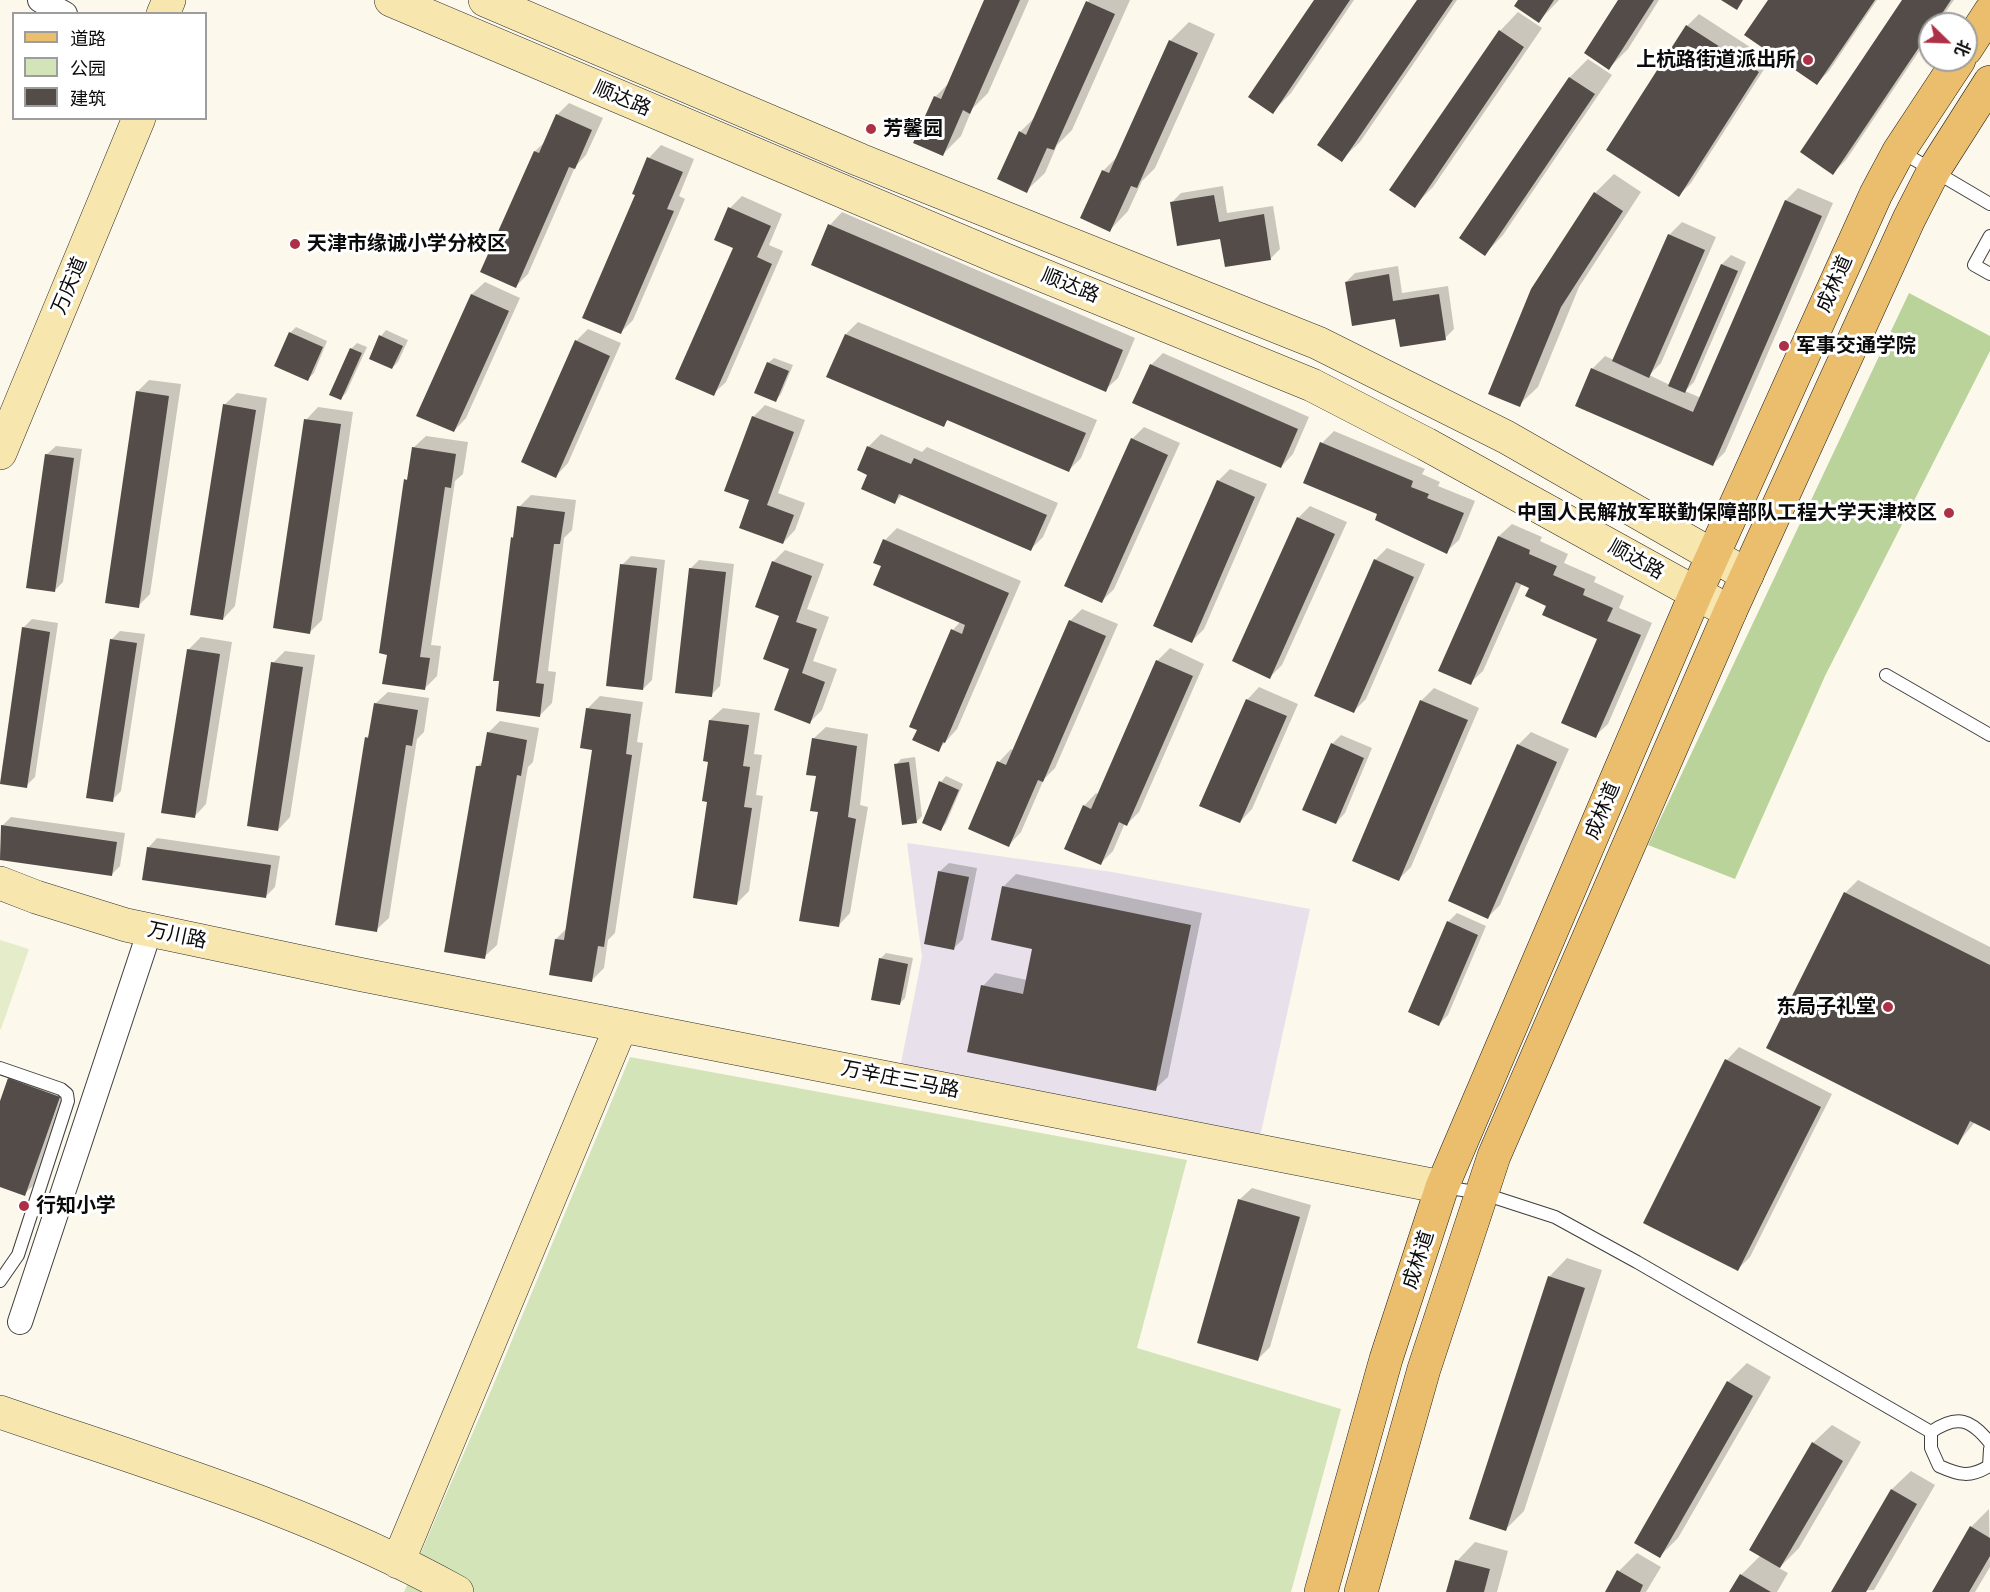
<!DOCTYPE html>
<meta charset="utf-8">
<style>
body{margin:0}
#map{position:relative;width:1990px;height:1592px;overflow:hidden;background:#fdf8ec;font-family:Merriweather,"Noto Sans SC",serif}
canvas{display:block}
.legend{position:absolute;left:12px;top:12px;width:195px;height:108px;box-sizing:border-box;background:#fff;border:2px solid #9d9d9d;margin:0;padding:8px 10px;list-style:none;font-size:18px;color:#0b0b0b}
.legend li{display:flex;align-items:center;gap:12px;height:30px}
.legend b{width:30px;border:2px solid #9d9d9d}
.north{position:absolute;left:1918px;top:12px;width:60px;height:60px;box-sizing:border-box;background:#fff;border:2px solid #9d9d9d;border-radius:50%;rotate:113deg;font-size:16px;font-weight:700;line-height:24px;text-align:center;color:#0b0b0b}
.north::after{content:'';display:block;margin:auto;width:21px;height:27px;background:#ad3146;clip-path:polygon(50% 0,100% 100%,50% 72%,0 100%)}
</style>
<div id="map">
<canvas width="1990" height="1592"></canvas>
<ul class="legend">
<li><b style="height:8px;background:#ebbe6e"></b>道路</li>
<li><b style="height:16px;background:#d4e4b9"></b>公园</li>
<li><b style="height:16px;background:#534c49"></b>建筑</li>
</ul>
<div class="north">北</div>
</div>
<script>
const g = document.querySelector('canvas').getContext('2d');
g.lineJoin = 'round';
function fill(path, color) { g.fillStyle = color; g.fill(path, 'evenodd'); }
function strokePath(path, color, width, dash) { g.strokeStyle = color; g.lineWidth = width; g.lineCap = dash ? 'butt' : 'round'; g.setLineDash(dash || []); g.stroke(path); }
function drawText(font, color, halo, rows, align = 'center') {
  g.font = font + ' Merriweather,"Noto Sans SC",serif'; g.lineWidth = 6; g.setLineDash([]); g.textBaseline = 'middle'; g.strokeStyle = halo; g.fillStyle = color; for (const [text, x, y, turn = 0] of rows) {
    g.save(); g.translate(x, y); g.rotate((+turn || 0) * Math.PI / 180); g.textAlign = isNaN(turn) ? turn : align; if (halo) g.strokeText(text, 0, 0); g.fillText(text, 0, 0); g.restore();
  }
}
fill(new Path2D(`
 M907 843 1112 872 1310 909 1260 1137 900 1068 922 957Z`), '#e8e0ea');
fill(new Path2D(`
 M630 1057 1187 1160 1137 1348 1341 1409 1291 1592H404L492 1388Z`), '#d4e4b9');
fill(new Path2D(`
 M1909 293 1990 336V351L1825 676 1735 879 1648 845Z`), '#bad39a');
fill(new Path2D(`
 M0 940 29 949 1 1029H0Z`), '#e4ecca');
fill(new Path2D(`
 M986 0H1029L988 93 972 109 961 136 942 155 935 97 951 81Z
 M1089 0H1130L1072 130 1057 145 1045 173 1026 191 1020 132 1035 117Z
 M1316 0H1354L1291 93 1273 112Z
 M1419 0H1457L1360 142 1341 160Z
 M1519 0H1559L1539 21Z
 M1620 0H1659L1628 49 1609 68Z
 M1770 0H1877L1829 71 1817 83Z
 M1904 0H1954L1937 24H1930V35L1846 160 1833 173Z
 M1518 12 1542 28 1433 187 1414 206 1500 31Z
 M1699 14 1770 60 1691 183 1679 195 1687 26Z
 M1189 22 1215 34 1155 168 1142 181 1128 211 1110 230 1103 171 1119 155 1170 41Z
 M1588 59 1612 75 1503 235 1485 254 1461 237 1570 77Z
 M569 103 603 118 586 155 575 167 528 274 516 286 482 271 535 151 547 140 557 115Z
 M661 145 694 159 679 196 685 199 633 320 620 333 649 158Z
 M1614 174 1641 192 1579 287 1538 387 1519 405 1595 193Z
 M1223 186 1227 213 1273 206 1280 249 1271 258 1222 237 1172 202 1181 193Z
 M1798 188 1833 203 1725 452 1713 464 1592 369 1605 356 1614 360 1669 235 1682 222 1716 237 1661 363 1649 375 1670 385 1722 264 1731 255 1746 262 1694 382 1685 391 1701 398 1786 200Z
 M742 196 782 214 769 245 783 251 726 382 713 394 735 247 730 208Z
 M842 212 1135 338 1118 378 1105 390 830 225Z
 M1398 266 1402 293 1448 286 1454 329 1445 338 1396 317 1346 282 1355 273Z
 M485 282 520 298 466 418 454 431 418 415 472 294Z
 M858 322 1097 420 1081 458 1069 470 949 419 943 425 846 334Z
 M296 327 327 341 314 373 308 379 290 333Z
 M588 329 621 343 568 463 556 476 576 341Z
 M386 330 408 340 398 362 392 368 381 336Z
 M357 343 367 347 346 393 340 399 351 349Z
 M1163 353 1309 417 1293 454 1281 467 1151 365Z
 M774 358 793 365 781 394 776 400 768 363Z
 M149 380 181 384 150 594 138 606 137 392Z
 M237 393 267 398 235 606 223 619 224 405Z
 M765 405 805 420 778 493 805 503 795 530 783 543 751 499 753 417Z
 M318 407 353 412 322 620 310 632 306 420Z
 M1144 427 1180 443 1114 589 1102 601 1132 439Z
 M1334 431 1425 469 1422 474 1440 482 1438 486 1475 501 1459 540 1446 552 1379 513 1322 443Z
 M881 434 922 452 927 447 1058 503 1043 537 1031 549 903 494 895 502 869 474 859 470 869 446Z
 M426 436 468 442 463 474 455 481 431 645 441 646 437 676 425 688 388 653 406 480 409 477 413 448Z
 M56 446 82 449 63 582 54 591 46 455Z
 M1230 469 1267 484 1204 629 1192 641 1218 481Z
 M531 495 576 500 572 530 564 538 548 671 556 672 552 703 540 715 512 538 515 534 519 507Z
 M1310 506 1347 522 1282 665 1270 677 1298 518Z
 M1512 524 1542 537 1540 541 1568 554 1564 563 1596 577 1594 582 1624 596 1619 608 1652 623 1608 724 1595 736 1599 638 1548 605 1531 587 1522 583 1483 671 1470 683 1440 670 1499 536Z
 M897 528 1021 581 957 729 938 750 953 630 961 621 883 565 885 540Z
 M1387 548 1425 564 1366 699 1354 711 1375 560Z
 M785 550 824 564 807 609 829 617 813 661 837 669 822 710 810 722 791 668 773 562Z
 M631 556 665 560 652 680 643 689 622 565Z
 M699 560 734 564 720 686 711 695 690 569Z
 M1082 609 1118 624 1055 768 1044 779 1021 832 1009 845 970 828 999 762 1011 749 1014 751 1070 621Z
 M32 619 58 623 35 777 26 786 0 783 23 628Z
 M120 631 145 634 121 791 112 800 111 640Z
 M201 637 232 642 206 804 194 817 188 650Z
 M1170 648 1204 664 1139 812 1127 824 1125 823 1113 851 1101 863 1084 806 1096 793 1099 795 1157 661Z
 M285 651 315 655 290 817 278 830 273 663Z
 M1259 687 1298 704 1252 809 1240 822 1247 700Z
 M1434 688 1479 708 1411 867 1399 879 1421 701Z
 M388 692 429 698 424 732 417 739 389 918 376 930 366 738 371 733 375 704Z
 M600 696 643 702 637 742 643 743 615 933 608 940 604 968 592 980 556 939 567 928 594 748 588 708Z
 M723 708 760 713 754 754 762 755 756 795 763 796 749 891 737 903 709 801 710 720Z
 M500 721 539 728 533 762 528 767 497 945 484 957 478 766 483 761 488 733Z
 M826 727 868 734 860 805 868 807 850 913 838 926 819 811 813 739Z
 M1531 732 1569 749 1500 905 1488 917 1518 745Z
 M1341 735 1372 748 1345 813 1336 823 1332 744Z
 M915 757 922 816 916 822 896 765 901 759Z
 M946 776 963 784 946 823 941 829V782Z
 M11 817 125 833 120 866 111 875 0 859 2 826Z
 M157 838 280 856 275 887 266 896 148 848Z
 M949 863 977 868 963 939 954 948 939 872Z
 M1016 874 1202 913 1168 1077 1155 1089 983 986 995 973 1027 980 1034 948 1004 886Z
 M1858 880 1990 947V1129L1975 1122 1958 1143 1845 893Z
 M1457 913 1486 926 1448 1015 1439 1024 1448 922Z
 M886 953 913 958 905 998 899 1004 880 959Z
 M1739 1047 1832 1094 1750 1257 1738 1269 1645 1222 1727 1060Z
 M19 1070 68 1088 34 1185 24 1194 0 1186V1105L9 1079Z
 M1252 1188 1311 1205 1270 1347 1258 1359 1239 1200Z
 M1567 1258 1602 1270 1524 1511 1506 1529 1549 1277Z
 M1747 1363 1771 1377 1678 1538 1660 1556 1636 1542 1728 1382Z
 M1832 1425 1861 1442 1799 1548 1779 1568 1788 1573 1777 1592H1731L1741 1575 1761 1555 1813 1443Z
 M1911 1471 1935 1485 1874 1590 1833 1592 1892 1489Z
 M1989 1509 1990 1567 1975 1592H1933L1971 1527Z
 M1475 1542 1508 1551 1497 1592H1448L1457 1561Z
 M1637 1553 1661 1567 1646 1592H1606L1619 1571Z`), '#0003');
fill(new Path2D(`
 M984 0H1020L970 114 963 110 943 156 913 143 934 96 941 99Z
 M1314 0H1350L1273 114 1248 97Z
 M1417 0H1453L1342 162 1317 145Z
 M1518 0H1554L1539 23 1514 6Z
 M1618 0H1654L1609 70 1584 53Z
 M1721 0H1743L1737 10Z
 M1768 0H1875L1817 85 1744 35Z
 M1902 0H1951L1935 24H1930V31L1833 175 1800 152Z
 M1086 1 1115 14 1054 150 1047 148 1027 193 997 179 1019 131 1026 135Z
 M1686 25 1759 72 1679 197 1606 150Z
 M1499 30 1524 47 1415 208 1389 190Z
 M1169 40 1198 53 1137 188 1131 186 1110 232 1080 218 1102 170 1109 173Z
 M1569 77 1595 94 1485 256 1459 238Z
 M556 114 592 130 575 169 569 167 516 288 480 272 534 151 539 153Z
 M647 157 683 172 667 209 674 211 621 334 582 318 635 195 632 194Z
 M1594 192 1623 211 1561 307 1520 407 1488 394 1531 289Z
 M1214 195 1219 222 1264 214 1271 260 1225 267 1220 239 1177 246 1170 202Z
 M1785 200 1822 216 1713 466 1575 406 1591 368 1693 412Z
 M728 207 771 226 757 257 772 264 714 396 675 379 733 248 714 240Z
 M828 224 1123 350 1106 392 811 265Z
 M1668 234 1705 250 1649 378 1612 361Z
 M1721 264 1738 271 1685 393 1668 386Z
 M1389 274 1393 301 1439 294 1446 340 1400 347 1395 319 1352 326 1345 282Z
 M471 294 509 311 454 432 416 416Z
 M289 332 323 347 308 381 274 366Z
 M845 334 1086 433 1069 472 947 420 944 427 826 377Z
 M379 335 403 346 392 369 369 359Z
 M575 340 610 356 556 478 521 462Z
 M350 348 362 353 341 400 329 395Z
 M767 362 789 371 776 402 754 393Z
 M1150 364 1298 429 1281 468 1132 403Z
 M136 391 169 396 139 608 105 603Z
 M223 404 256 410 223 620 190 615Z
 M752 416 794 432 767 505 794 515 783 544 739 528 749 500 724 491Z
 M304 419 341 424 310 634 273 628Z
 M1131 438 1168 455 1102 603 1064 586Z
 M1320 442 1413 481 1411 487 1429 494 1427 498 1464 513 1447 554 1375 520 1377 514 1303 483Z
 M867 446 911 464 914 458 1047 515 1031 551 899 494 895 504 861 489 867 475 857 470Z
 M412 447 456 454 451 488 445 487 420 657 430 658 425 690 382 684 387 655 379 653 404 479 407 480Z
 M45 454 74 458 55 592 26 588Z
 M1217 480 1255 497 1192 643 1153 626Z
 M517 506 565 512 560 544H554L536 683 544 684 540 717 496 711 499 681H493L511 537 513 538Z
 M1297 517 1335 534 1270 679 1232 661Z
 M1498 536 1530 550 1529 554 1557 566 1553 575 1585 589 1583 595 1613 608 1607 621 1641 635 1596 738 1561 723 1597 639 1542 615 1546 606 1525 596 1529 588 1516 582 1471 685 1438 671Z
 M883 539 1009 593 945 743 943 742 939 752 912 740 917 730 909 727 951 629 962 634 965 625 873 585 881 566 873 563Z
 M1374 559 1414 577 1354 713 1314 696Z
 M772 561 812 576 796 622 817 629 802 673 825 682 810 724 774 710 789 669 763 659 779 616 755 607Z
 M620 564 657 568 643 690 606 686Z
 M689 568 726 572 712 697 675 693Z
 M1069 620 1106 636 1043 782 1038 780 1009 847 968 829 997 761 1006 765Z
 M22 627 50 632 27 788 0 784Z
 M110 639 137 643 113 802 86 798Z
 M187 649 220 654 195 818 161 813Z
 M1156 660 1193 676 1127 826 1119 822 1101 865 1064 849 1083 805 1091 809Z
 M271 662 303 667 278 831 247 826Z
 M1246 699 1287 716 1240 823 1199 806Z
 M1420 700 1468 720 1399 881 1352 861Z
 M374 703 418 710 412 746 406 745 377 932 335 925 365 737 368 738Z
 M586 708 631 714 626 754 632 755 604 947 598 946 592 982 549 975 555 939 564 940 592 750 580 748Z
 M709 720 749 725 743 766 750 767 744 807 752 808 737 905 693 898 707 802 702 801 708 762 703 761Z
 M487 732 527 740 521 776 517 775 485 959 444 952 476 766H481Z
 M812 738 857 746 848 817 856 819 839 927 799 921 818 812 810 811 816 776 806 775Z
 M1331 743 1364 758 1336 824 1302 810Z
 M1517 744 1557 762 1488 919 1448 901Z
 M909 762 917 823 902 825 894 764Z
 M939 781 959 790 941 831 922 823Z
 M1 825 117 842 112 876 0 860Z
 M147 847 271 865 266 898 142 880Z
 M938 871 969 877 954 950 924 944Z
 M1002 886 1191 925 1156 1091 967 1052 981 985 1023 994 1032 949 991 940Z
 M1844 892 1990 965V1131L1970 1121 1958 1145 1766 1048Z
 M1447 921 1478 935 1439 1026 1408 1012Z
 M879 958 908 964 900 1005 871 1000Z
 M1725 1059 1821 1107 1738 1271 1643 1223Z
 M8 1078 60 1097 25 1196 0 1187V1101Z
 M1238 1199 1300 1217 1258 1361 1197 1343Z
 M1548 1276 1585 1288 1506 1531 1469 1519Z
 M1727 1381 1753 1396 1660 1558 1634 1543Z
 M1812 1442 1843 1461 1780 1568 1749 1550Z
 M1891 1489 1917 1504 1866 1592H1831Z
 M1970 1526 1990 1538V1556L1969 1592H1932Z
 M1455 1560 1490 1569 1484 1592H1446Z
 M1617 1570 1643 1585 1640 1592H1605Z
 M1740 1574 1771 1592H1729Z`), '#534c49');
const lane = new Path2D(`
 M1900 151 1990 204
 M1990 236 1974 265 1990 274
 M1886 675 1990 735
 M0 1068 61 1089 67 1094 68 1101 18 1255 0 1281
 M1444 1187 1481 1193 1555 1217 1637 1262 1931 1432
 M1990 1443C1971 1419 1957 1414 1931 1432V1448L1939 1466C1959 1475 1970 1478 1989 1466L1990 1449`);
const street = new Path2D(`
 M40 0 65 14
 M20 1322 150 930`);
const secondary = new Path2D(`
 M391 0 998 257 1312 385 1426 444 1730 612
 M485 0 860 160 1318 343 1506 437 1747 575
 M163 14 169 0
 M0 453 139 118
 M0 883 36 897 126 925 358 974 1442 1187
 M0 1412C154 1465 314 1512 457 1592
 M398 1562 621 1026`);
const primary = new Path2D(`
 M1966 49 1990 12
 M1321 1592 1386 1359 1442 1187 1696 593 1876 194 1899 151 1959 60
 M1361 1592 1424 1369 1494 1156 1730 612 1909 219 1934 170 1990 82`);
strokePath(lane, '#3e3e3e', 14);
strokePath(street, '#3e3e3e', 26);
strokePath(secondary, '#2d2d2d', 34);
strokePath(primary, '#1c1c1c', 34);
strokePath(lane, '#fff', 12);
strokePath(street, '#fff', 24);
strokePath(secondary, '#f7e6ad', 33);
strokePath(primary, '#ebbe6e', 33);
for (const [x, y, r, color] of [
 [1808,60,6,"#ad3146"],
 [871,129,6,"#ad3146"],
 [295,244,6,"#ad3146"],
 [1784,346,6,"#ad3146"],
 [1949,513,6,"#ad3146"],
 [1888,1007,6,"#ad3146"],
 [24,1206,6,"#ad3146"]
]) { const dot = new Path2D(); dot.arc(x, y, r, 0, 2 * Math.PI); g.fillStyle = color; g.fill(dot); strokePath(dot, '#fff', 2); }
drawText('bold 20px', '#0b0b0b', '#fff', [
 ["上杭路街道派出所",1796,60,"right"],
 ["芳馨园",883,129],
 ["天津市缘诚小学分校区",307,244],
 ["军事交通学院",1796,346],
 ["中国人民解放军联勤保障部队工程大学天津校区",1937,513,"right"],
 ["东局子礼堂",1876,1007,"right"],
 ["行知小学",36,1206]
], 'left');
drawText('20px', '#0b0b0b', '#fff', [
 ["顺达路",622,99,23],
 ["成林道",1835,284,-66],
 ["万庆道",70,286,-67],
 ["顺达路",1070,286,22],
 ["顺达路",1636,560,29],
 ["成林道",1603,811,-67],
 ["万川路",177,936,12],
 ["万辛庄三马路",900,1080,11],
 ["成林道",1419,1260,-72]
]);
</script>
